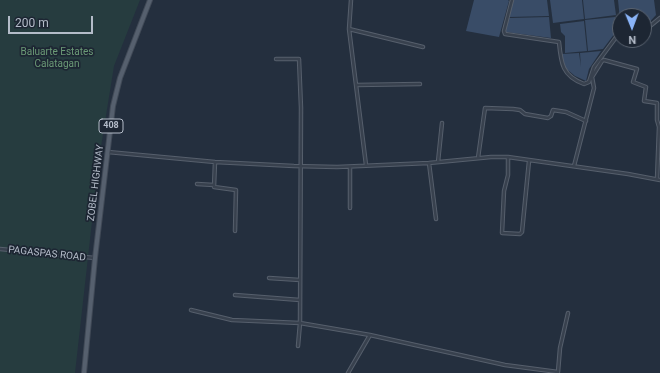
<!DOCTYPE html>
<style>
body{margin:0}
#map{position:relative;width:660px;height:373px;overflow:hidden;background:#242f3e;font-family:Roboto,sans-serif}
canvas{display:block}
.north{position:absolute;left:612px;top:8px;width:40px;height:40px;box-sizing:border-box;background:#1d2633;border:1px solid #59626f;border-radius:50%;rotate:179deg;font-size:11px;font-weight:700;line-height:16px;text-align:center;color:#b4bcc9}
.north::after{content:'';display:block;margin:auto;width:14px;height:18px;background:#8ab4f8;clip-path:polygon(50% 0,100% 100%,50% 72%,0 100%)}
.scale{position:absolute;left:8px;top:16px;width:85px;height:18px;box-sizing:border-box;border:2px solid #b4bcc9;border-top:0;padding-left:5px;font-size:12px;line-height:14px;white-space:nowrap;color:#b4bcc9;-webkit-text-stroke:3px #1d2633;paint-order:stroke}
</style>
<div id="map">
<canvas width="660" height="373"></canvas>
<div class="north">N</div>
<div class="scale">200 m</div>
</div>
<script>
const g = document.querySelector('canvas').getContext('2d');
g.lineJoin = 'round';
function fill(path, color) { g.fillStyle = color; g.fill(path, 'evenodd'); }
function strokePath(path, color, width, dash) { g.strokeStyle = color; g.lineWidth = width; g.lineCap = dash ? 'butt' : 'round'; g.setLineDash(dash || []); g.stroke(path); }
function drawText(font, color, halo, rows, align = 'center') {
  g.font = font + ' Roboto,sans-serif'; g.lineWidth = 3.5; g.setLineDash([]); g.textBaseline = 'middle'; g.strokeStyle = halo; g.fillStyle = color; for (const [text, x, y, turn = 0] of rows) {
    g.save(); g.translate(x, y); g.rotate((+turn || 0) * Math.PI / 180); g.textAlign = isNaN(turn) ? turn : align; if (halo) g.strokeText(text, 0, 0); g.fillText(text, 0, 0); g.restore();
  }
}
fill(new Path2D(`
 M0 0H140L114 66 99 159 75 373H0Z`), '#263c3f');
fill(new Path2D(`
 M474 0H508L509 1 499 37 466 31Z
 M513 0H547L549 16 509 17Z
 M550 0H582L584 19 553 23Z
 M583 0H614L616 15 585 19Z
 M618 0H654L656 15 644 28V16H620V20Z
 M549 17 551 38 506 32 505 31 509 18Z
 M615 17 618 29 603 49 588 51 585 20Z
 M584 21 587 51 565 53V36L561 32 560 24Z
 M601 51 589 69 585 68 589 69 586 81 575 76 563 66 562 54 579 53 581 67 580 53Z`), '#394c67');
const street = new Path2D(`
 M351 0 349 29 366 165
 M512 0 504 31 505 34 559 42C561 63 562 76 584 84L589 82 594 67 620 32
 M349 29 423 47
 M644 31 660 18
 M276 59H299L301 108 300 323 370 335 505 365 558 372 560 348 568 313
 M356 85 420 84
 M108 152 215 162 294 166 337 167 429 163 491 157H508L628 174 660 180
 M508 157V175L504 191 502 233 520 234 522 232 529 161
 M478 158 485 108 513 109 520 110 525 114 548 118 551 116 553 110 566 112 586 121
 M215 162 214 187 236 190 235 231
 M438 162 442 123
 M429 163 436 219
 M574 166 594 88 592 77 602 61 604 60 637 69 633 82 646 87 644 101 657 103V120L659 127 657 179
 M350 167V208
 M197 184 214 185
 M0 249 95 258
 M269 278 300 280
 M235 295 300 300
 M191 310 232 320 300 323 298 346
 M348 373 370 335`);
const primary = new Path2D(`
 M84 373 95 258 113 106 120 78 150 0`);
strokePath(street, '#565f6c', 4.5);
strokePath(primary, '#414a57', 6);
strokePath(street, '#38414e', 2.5);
strokePath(primary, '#56606e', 4);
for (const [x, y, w] of [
 [111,126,24]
]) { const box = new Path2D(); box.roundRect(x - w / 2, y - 7, w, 14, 3); g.fillStyle = '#1d2633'; g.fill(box); strokePath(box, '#b4bcc9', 1); }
drawText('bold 9px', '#b4bcc9', null, [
 ["408",111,126]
]);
drawText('10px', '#6b9a76', '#1d2633', [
 ["Baluarte Estates",57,52],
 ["Calatagan",57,64]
]);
drawText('10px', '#b4bcc9', '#1d2633', [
 ["ZOBEL HIGHWAY",96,183,-83],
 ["PAGASPAS ROAD",47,254,6]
]);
</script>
